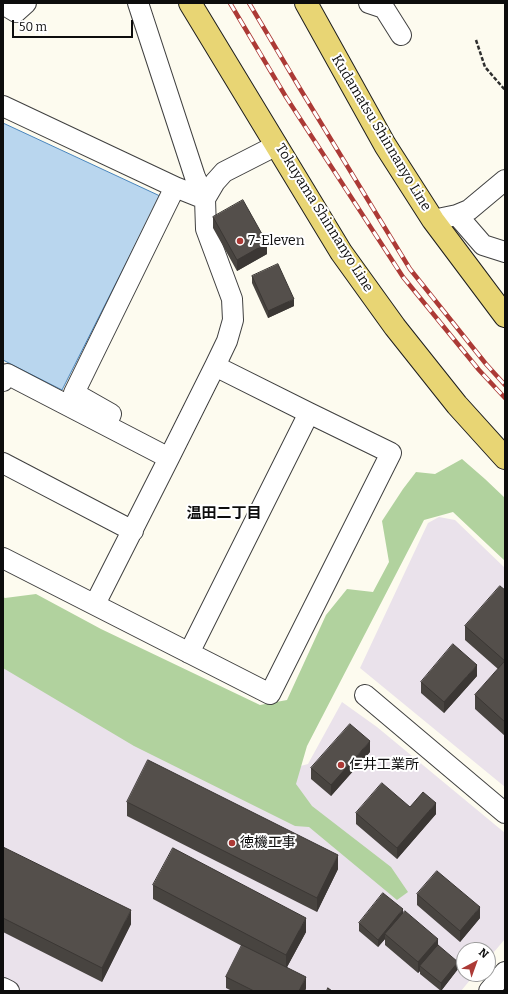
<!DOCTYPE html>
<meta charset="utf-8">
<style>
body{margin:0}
#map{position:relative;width:508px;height:994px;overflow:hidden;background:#fdfbef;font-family:Bitter,serif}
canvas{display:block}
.frame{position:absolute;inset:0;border:4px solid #0d0d0d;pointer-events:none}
.north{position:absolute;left:456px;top:942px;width:40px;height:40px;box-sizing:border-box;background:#fff;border:1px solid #9e9e9e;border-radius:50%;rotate:41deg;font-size:11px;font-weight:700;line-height:16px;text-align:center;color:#0d0d0d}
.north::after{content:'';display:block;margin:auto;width:14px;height:18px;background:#ac3a36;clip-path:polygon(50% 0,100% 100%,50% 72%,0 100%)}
.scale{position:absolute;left:12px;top:20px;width:121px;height:18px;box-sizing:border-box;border:2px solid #0d0d0d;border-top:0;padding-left:5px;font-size:12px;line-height:14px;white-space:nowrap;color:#0d0d0d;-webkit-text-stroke:3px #fff;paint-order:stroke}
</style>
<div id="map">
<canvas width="508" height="994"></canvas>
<div class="frame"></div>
<div class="north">N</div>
<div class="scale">50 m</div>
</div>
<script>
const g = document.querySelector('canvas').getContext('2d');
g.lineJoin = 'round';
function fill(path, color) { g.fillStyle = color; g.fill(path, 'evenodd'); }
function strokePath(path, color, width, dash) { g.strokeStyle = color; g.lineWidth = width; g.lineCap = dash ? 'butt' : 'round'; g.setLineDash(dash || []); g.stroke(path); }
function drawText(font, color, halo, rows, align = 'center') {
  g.font = font + ' Bitter,"Noto Sans JP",serif'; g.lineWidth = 4; g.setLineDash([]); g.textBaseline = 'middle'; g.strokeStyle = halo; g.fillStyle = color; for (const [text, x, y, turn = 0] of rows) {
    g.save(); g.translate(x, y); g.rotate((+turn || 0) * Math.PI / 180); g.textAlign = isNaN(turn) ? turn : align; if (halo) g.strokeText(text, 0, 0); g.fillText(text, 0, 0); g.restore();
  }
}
fill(new Path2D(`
 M439 517 455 520 505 568V787L360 668 428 523Z
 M3 627 297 767 308 764 342 702 377 727 505 833V939L488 959V950H464V974H475L461 991H3Z`), '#eae2eb');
fill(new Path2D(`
 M462 459 485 479 505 498V561L453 512 424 520 307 746 296 784 312 806 391 867 408 892 397 900 309 827 295 826 134 746 3 668V597L5 598 36 594 101 629 260 705 287 700 326 615 347 589 373 592 389 562 382 521 403 489 416 472 435 474Z`), '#b1d29e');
const water = new Path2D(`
 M3 123 160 196 62 390 3 360Z`);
fill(water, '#b9d6ee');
strokePath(water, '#4985bd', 1);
const minor = new Path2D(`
 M138 3 195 177 205 199
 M369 3 384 8 401 35
 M3 4 16 12 26 3
 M3 106 175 187 205 199
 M457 215 483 245 505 252
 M433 220 457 215 469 210 505 180
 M3 381 7 374 169 458
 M106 425 111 414 74 393 175 187
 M3 463 133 531
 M3 558 270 694 391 453 309 413 215 366
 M95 604 169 458 215 366 227 341 233 320 232 299 206 229 205 199 215 182 224 172 277 145
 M189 653 309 413
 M365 695 505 813
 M3 988 9 991
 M489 991 505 972`);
const major = new Path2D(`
 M190 3 341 252 395 327 457 405 505 458
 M306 3 385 145 433 220 505 316`);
strokePath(minor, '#404040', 22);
strokePath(major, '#1e1e1e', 24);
strokePath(new Path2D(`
 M476 40 485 67 505 90`), '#2f2f2f', 2.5, [4, 2]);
strokePath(minor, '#fff', 20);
strokePath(major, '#e8d574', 22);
const rail = new Path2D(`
 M230 3 286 97 403 277 479 370 505 398
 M249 3 299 87 410 269 486 364 505 385`);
strokePath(rail, '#ac3a36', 4.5);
strokePath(rail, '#fff', 3, [9]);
fill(new Path2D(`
 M213 217 267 254 237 271 213 228Z
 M252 276 294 306 268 318 252 283Z
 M505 590V736L475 709V695L498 669 465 640V626Z
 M477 676 444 713 421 693V682Z
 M370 752 331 796 311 779V768Z
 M127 802 338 869 317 912 127 816Z
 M410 807 436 814 397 859 356 824V813Z
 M3 847 131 924 102 982 3 932Z
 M153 885 306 932 287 967 306 988 305 991H232L226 988V977L242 946 153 899Z
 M417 894 480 918 460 942 417 905Z
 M403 913 438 945 458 969 441 991 420 974V971L418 973 385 945V939L378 947 359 931V923Z`), '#484440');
fill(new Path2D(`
 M267 243V254L237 271V260Z
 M294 299V306L268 318V311Z
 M477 665V676L444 713V702Z
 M370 741V752L331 796V785Z
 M436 803V814L397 859V848Z
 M338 855V869L317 912V898Z
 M480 907V918L460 942V931Z
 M403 909V917L385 934V939L378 947V940Z
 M131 910V924L102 982V968Z
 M306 918V932L286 969V955Z
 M438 939V950L420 966V971L418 973V962Z
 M458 962V969L441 991V983Z
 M306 977V988L305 991H299Z`), '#3b3734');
const building = new Path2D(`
 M243 200 267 243 237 260 213 217Z
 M278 264 294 299 268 311 252 276Z
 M500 586 505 590V661L465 626Z
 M453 644 477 665 444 702 421 682Z
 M505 661V722L475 695Z
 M350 724 370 741 331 785 311 768Z
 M148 760 338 855 317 898 127 802Z
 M382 783 410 807 423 792 436 803 397 848 356 813Z
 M3 847 131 910 102 968 3 918Z
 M173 848 306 918 286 955 153 885Z
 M437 871 480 907 460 931 417 894Z
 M383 893 403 909 378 940 359 923Z
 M405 911 438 939 418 962 385 934Z
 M242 945 306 977 299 991H254L226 977Z
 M438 945 458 962 441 983 420 966Z
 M328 988 332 991H327Z`);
fill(building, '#544f4b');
strokePath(building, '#3b3734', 1);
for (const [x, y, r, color] of [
 [240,241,4,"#ac3a36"],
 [341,765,4,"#ac3a36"],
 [232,843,4,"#ac3a36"]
]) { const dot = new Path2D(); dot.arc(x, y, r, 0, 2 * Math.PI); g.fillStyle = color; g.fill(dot); strokePath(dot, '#fff', 1.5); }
drawText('14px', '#0d0d0d', '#fff', [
 ["Kudamatsu Shinnanyo Line",381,133,59],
 ["Tokuyama Shinnanyo Line",324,218,58]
]);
drawText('14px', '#0d0d0d', '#fff', [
 ["7-Eleven",248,241],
 ["仁井工業所",349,765],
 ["徳機工事",240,843]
], 'left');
drawText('bold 15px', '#0d0d0d', '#fff', [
 ["温田二丁目",224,514]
]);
</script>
